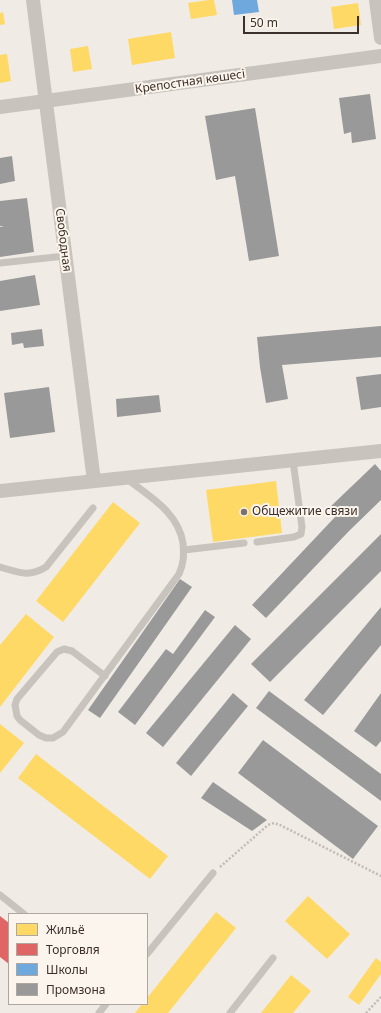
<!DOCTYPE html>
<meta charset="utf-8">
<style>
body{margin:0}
#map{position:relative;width:381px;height:1013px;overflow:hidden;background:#f0ebe5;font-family:"Noto Sans",sans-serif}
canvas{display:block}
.legend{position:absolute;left:8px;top:913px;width:140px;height:92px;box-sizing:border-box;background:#fbf5ee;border:1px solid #aea6a0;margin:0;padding:5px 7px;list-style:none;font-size:12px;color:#3b302b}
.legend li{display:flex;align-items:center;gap:8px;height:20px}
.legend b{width:20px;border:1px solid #aea6a0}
.scale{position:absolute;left:243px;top:16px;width:116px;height:18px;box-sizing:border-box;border:2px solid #3b302b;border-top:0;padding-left:5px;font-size:12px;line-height:14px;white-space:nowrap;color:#3b302b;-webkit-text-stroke:3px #fbf5ee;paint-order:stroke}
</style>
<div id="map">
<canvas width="381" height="1013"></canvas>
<ul class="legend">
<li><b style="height:11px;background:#ffd966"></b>Жильё</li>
<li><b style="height:11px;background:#e06666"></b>Торговля</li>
<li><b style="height:11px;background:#6fa8dc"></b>Школы</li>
<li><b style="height:11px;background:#999"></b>Промзона</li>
</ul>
<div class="scale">50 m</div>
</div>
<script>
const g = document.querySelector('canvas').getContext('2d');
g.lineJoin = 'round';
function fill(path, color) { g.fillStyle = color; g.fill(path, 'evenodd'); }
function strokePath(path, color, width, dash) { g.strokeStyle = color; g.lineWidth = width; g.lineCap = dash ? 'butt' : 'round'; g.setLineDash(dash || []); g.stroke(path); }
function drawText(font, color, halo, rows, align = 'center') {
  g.font = font + ' "Noto Sans",sans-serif'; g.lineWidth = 4; g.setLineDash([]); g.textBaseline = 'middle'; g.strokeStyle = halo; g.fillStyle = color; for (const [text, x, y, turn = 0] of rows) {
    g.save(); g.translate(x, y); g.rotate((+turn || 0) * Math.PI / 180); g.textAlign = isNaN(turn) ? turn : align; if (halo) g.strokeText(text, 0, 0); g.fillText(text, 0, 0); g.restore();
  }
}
fill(new Path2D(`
 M209 0H214L217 15 191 19 188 3Z
 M358 3 361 25 334 29 331 7Z
 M3 12 5 24 0 25V13Z
 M171 32 175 58 132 65 128 39Z
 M88 46 92 69 73 72 70 49Z
 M7 54 11 81 0 83V55Z
 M276 481 282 533 213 542 206 490Z
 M113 502 140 523 63 622 36 601Z
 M26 614 54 637 0 707V645Z
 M0 724 24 743 0 773Z
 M36 754 168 856 150 879 18 778Z
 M308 896 350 934 327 959 285 921Z
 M216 912 236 928 168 1013H135L142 1004H147V998Z
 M376 958 381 962V974L359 1005 348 997Z
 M291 975 311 991 293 1013H261Z`), '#ffd966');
fill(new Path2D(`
 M0 916 9 923V964L0 957Z`), '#e06666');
fill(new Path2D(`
 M232 0H257L259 12 234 15Z`), '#6fa8dc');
fill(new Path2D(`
 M370 94 376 139 352 143 351 132 344 134 339 98Z
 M255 108 279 256 249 261 235 176 216 180 205 116Z
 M12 156 15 181 0 184V158Z
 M27 198 34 252 0 257V227L4 226H0V201Z
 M35 275 40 305 0 311V281Z
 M381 326V357L282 365 288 399 266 403 260 367 257 337Z
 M42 329 44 346 24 348 23 343 12 345 11 333Z
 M381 374V407L361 410 356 377Z
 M49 387 55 432 10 438 4 393Z
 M159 395 161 412 117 417 116 399Z
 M375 464 381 471V500L349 531 266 618 252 605 335 517 328 509Z
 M381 534V571L270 682 251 664Z
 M180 579 192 587 100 718 88 710Z
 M381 607V645L323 715 304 700Z
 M205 610 215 617 135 725 118 712 166 649 173 654Z
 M235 625 251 639 163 747 146 733Z
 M269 691 381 774V801L256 708Z
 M233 693 248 706 191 776 176 763Z
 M381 693V741L376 747 354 731Z
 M263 740 378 826 353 859 238 773Z
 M213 782 267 820 252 831 201 798Z`), '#999');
strokePath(new Path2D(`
 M220 867 268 825 274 823 280 825 381 876
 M366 1013 381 997`), '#c2bbb6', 2.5, [2, 2]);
strokePath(new Path2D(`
 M0 263 65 256
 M257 542 294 537 301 534 302 527 293 461
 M184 550 244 543
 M0 567C18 572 28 578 46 567L93 508
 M105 676 72 651 64 649 57 652 17 699 15 705 17 716 20 720 39 735 46 738H53L63 732 179 574C184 563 184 555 183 543 178 512 150 497 127 479
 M0 895 24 914
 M147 954 213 873
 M99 1013 106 1004
 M230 1013 273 958`), '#c9c3be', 7);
strokePath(new Path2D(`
 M33 0 94 481
 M376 0 381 38
 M0 107 381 56
 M0 491 381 451`), '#c9c3be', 14);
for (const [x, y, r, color] of [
 [244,512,4,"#7a716c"]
]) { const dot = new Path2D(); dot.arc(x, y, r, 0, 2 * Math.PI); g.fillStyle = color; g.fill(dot); strokePath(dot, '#fbf5ee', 1.5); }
drawText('12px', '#3b302b', '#fbf5ee', [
 ["Крепостная көшесі",190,82,-8],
 ["Свободная",63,240,83]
]);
drawText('12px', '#3b302b', '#fbf5ee', [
 ["Общежитие связи",252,512]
], 'left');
</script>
